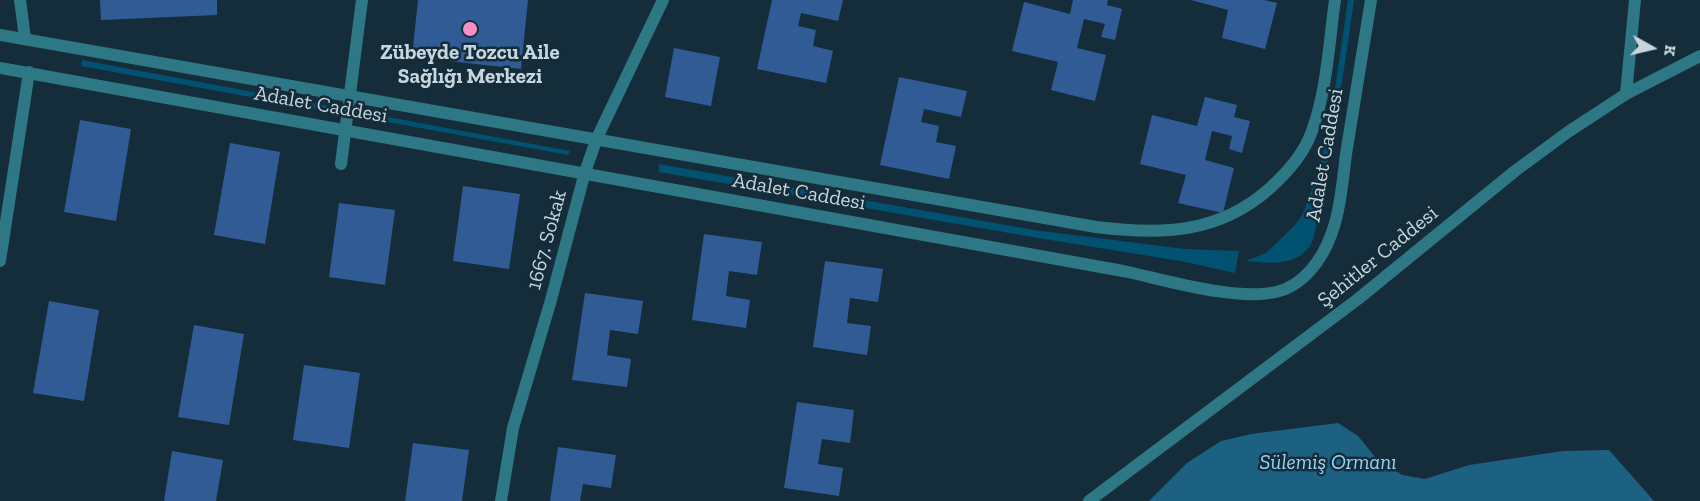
<!DOCTYPE html>
<meta charset="utf-8">
<style>
body{margin:0}
#map{position:relative;width:1700px;height:501px;overflow:hidden;background:#152d3a;font-family:"Zilla Slab",serif}
canvas{display:block}
.north{position:absolute;left:1622px;top:18px;width:60px;height:60px;-webkit-text-stroke:4px #152d3a;paint-order:stroke;rotate:98deg;font-size:16px;font-weight:700;line-height:24px;text-align:center;color:#c7d5dd}
.north::after{content:'';display:block;margin:auto;width:21px;height:27px;background:#c7d5dd;clip-path:polygon(50% 0,100% 100%,50% 72%,0 100%)}
</style>
<div id="map">
<canvas width="1700" height="501"></canvas>
<div class="north">K</div>
</div>
<script>
const g = document.querySelector('canvas').getContext('2d');
g.lineJoin = 'round';
function fill(path, color) { g.fillStyle = color; g.fill(path, 'evenodd'); }
function strokePath(path, color, width, dash) { g.strokeStyle = color; g.lineWidth = width; g.lineCap = dash ? 'butt' : 'round'; g.setLineDash(dash || []); g.stroke(path); }
function drawText(font, color, halo, rows, align = 'center') {
  g.font = font + ' "Zilla Slab",serif'; g.lineWidth = 5; g.setLineDash([]); g.textBaseline = 'middle'; g.strokeStyle = halo; g.fillStyle = color; for (const [text, x, y, turn = 0] of rows) {
    g.save(); g.translate(x, y); g.rotate((+turn || 0) * Math.PI / 180); g.textAlign = isNaN(turn) ? turn : align; if (halo) g.strokeText(text, 0, 0); g.fillText(text, 0, 0); g.restore();
  }
}
fill(new Path2D(`
 M1348 0H1354C1345 67 1334 134 1320 201 1318 212 1316 236 1310 246 1295 267 1268 263 1246 261L1266 253 1294 226 1303 214 1319 169 1332 110Z
 M82 60 570 151 568 155 81 66Z
 M659 164 1034 230 1185 249 1239 251 1235 273 1186 262 1038 238 659 172Z`), '#015171');
fill(new Path2D(`
 M1338 423 1358 436 1376 458 1402 475 1425 479 1469 465 1563 451 1609 450 1654 501H1149L1187 463 1221 441 1251 434Z`), '#1d6182');
fill(new Path2D(`
 M100 0H217V15L101 20Z
 M418 0H528L521 69 412 57Z
 M772 0H843L838 21 801 13 798 26 816 30 813 46 833 51 826 83 757 69Z
 M1073 0H1108L1107 5 1122 9 1115 40 1101 37 1105 24 1084 19 1077 48 1106 55 1095 101 1051 90 1058 62 1012 51 1024 2 1070 14Z
 M1191 0H1264L1277 3 1265 49 1222 38 1228 10Z
 M674 48 720 57 711 106 665 97Z
 M899 77 967 91 961 117 924 109 921 122 939 126 936 142 956 146 949 179 880 165Z
 M1205 97 1237 105 1234 117 1250 121 1242 153 1229 149 1232 136 1212 131 1205 160 1234 168 1223 213 1178 203 1186 175 1140 164 1152 115 1197 126Z
 M80 120 131 129 116 221 64 212Z
 M230 143 280 152 265 244 214 235Z
 M463 186 520 194 509 269 453 261Z
 M339 203 395 210 385 285 329 277Z
 M704 234 762 242 757 275 729 271 726 296 750 300 746 328 692 320Z
 M825 261 883 269 878 302 850 298 847 323 871 326 867 355 813 347Z
 M585 293 643 301 638 334 610 330 607 355 631 359 627 387 572 380Z
 M49 301 99 310 84 401 33 393Z
 M194 325 244 334 229 425 178 417Z
 M304 365 360 373 349 448 293 440Z
 M797 402 854 410 850 443 822 439 818 464 843 468 839 496 784 488Z
 M413 443 469 450 462 501H405Z
 M558 447 616 455 611 488 583 484 580 501H550Z
 M172 451 223 460 216 501H164Z`), '#315b95');
strokePath(new Path2D(`
 M20 0 25 38
 M1626 94 1635 0
 M341 164 362 0
 M0 261 29 72
 M501 501 513 428 551 300 585 172 597 138 663 0
 M1089 501 1358 299 1515 171 1568 132 1626 94 1700 56`), '#2e7885', 12);
strokePath(new Path2D(`
 M0 35 1096 227C1161 235 1218 234 1269 189 1287 173 1304 154 1312 131 1327 90 1329 43 1335 0
 M0 68 1123 271C1166 280 1234 301 1276 292 1303 286 1322 260 1331 235 1340 213 1343 178 1346 154 1354 103 1363 51 1371 0`), '#2e7885', 12);
for (const [x, y, r, color] of [
 [470,29,8,"#fa8fc6"]
]) { const dot = new Path2D(); dot.arc(x, y, r, 0, 2 * Math.PI); g.fillStyle = color; g.fill(dot); strokePath(dot, '#152d3a', 2); }
drawText('bold 21px', '#c7d5dd', '#152d3a', [
 ["Zübeyde Tozcu Aile",470,53],
 ["Sağlığı Merkezi",470,77]
]);
drawText('21px', '#c7d5dd', '#152d3a', [
 ["Adalet Caddesi",321,105,10],
 ["Adalet Caddesi",1325,155,-80],
 ["Adalet Caddesi",799,192,10],
 ["1667. Sokak",547,240,-75],
 ["Şehitler Caddesi",1378,257,-39]
]);
drawText('italic 21px', '#96d5f8', '#152d3a', [
 ["Sülemiş Ormanı",1328,463]
]);
</script>
